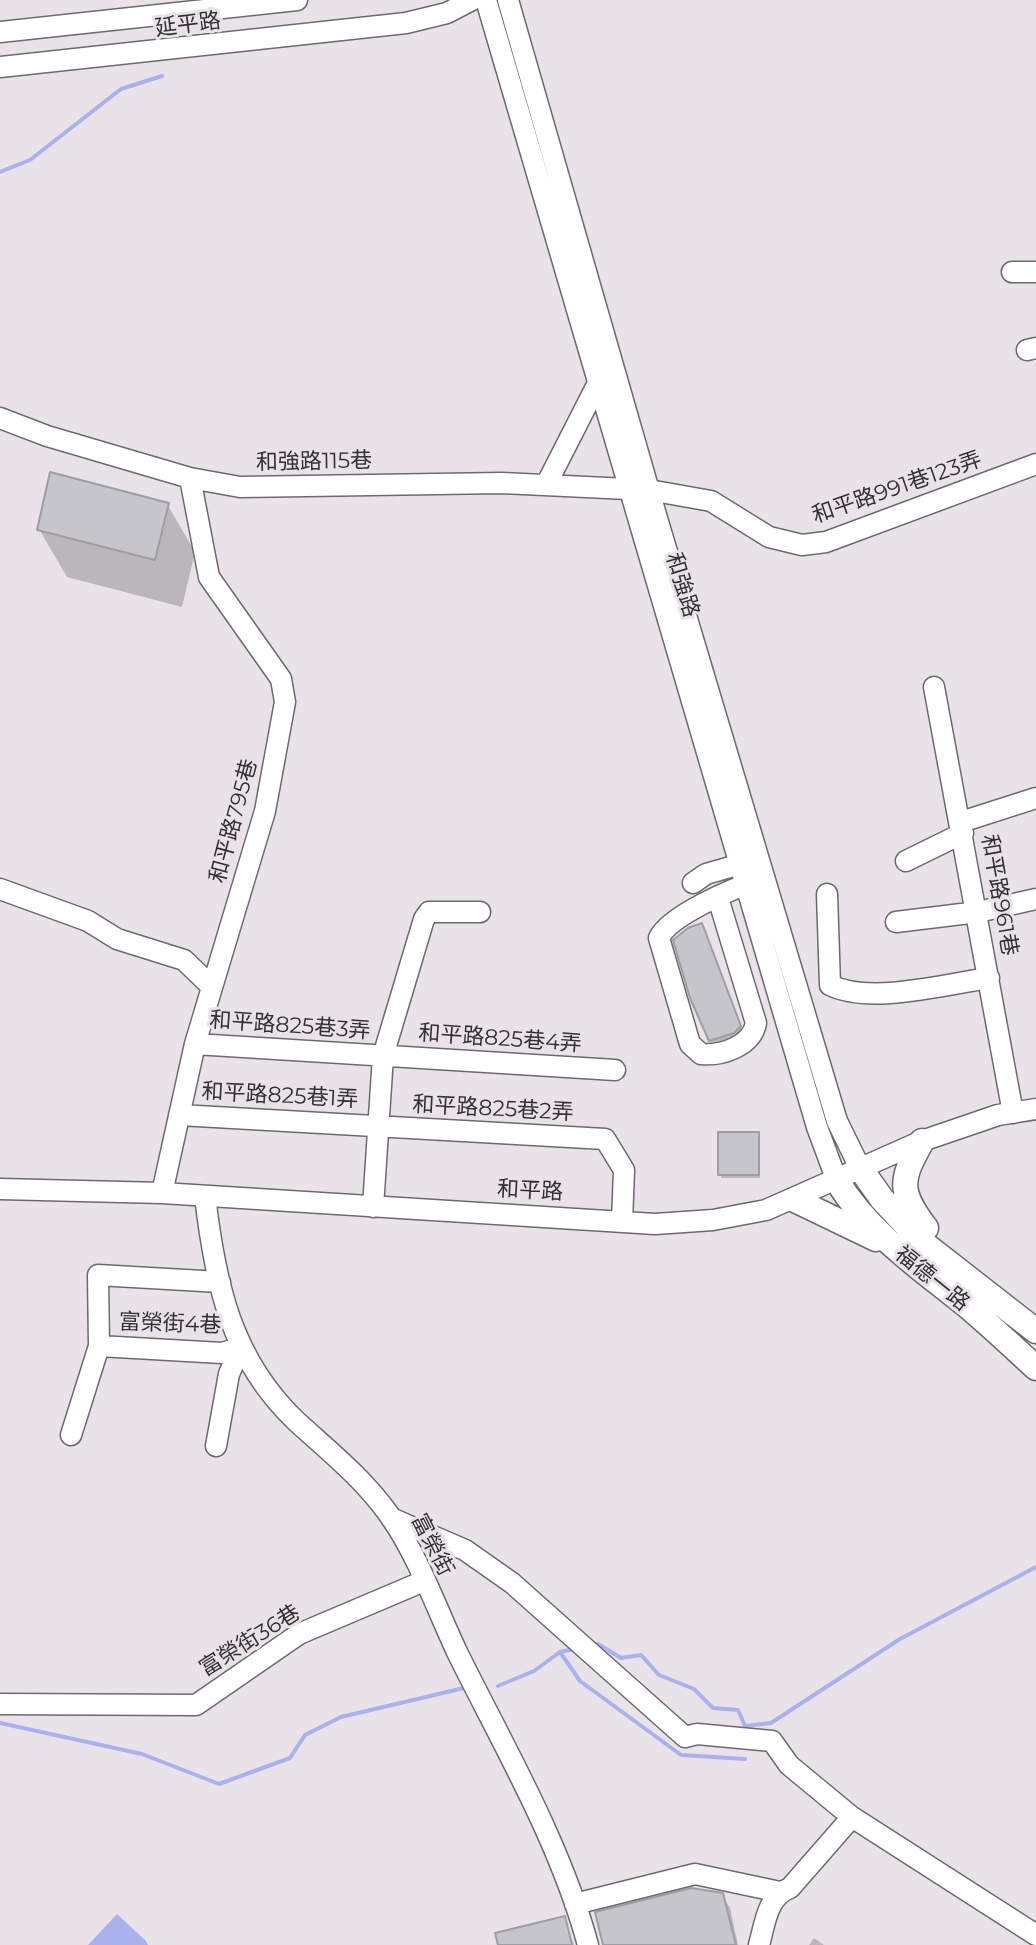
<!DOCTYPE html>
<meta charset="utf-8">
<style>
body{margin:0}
canvas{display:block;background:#e9e3e9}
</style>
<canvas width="1036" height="1945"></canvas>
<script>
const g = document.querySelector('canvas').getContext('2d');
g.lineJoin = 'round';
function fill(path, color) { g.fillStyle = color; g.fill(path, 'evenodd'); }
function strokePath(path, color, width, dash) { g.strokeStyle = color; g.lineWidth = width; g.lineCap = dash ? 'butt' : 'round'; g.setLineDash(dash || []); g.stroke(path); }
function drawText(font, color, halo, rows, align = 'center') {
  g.font = font + ' Montserrat,"Noto Sans TC",sans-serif'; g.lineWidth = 6; g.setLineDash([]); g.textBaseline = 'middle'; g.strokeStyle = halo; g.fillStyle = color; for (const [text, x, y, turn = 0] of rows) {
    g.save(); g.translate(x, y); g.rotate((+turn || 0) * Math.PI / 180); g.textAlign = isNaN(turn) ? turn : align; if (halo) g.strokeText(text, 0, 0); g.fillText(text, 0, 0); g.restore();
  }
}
fill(new Path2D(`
 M117 1914 146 1941 148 1945H88Z`), '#aab1ef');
fill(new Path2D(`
 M167 504 195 552 182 607 67 577 39 529Z
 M706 933 744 1035 713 1049 676 941Z
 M758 1134 760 1178H722L720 1175Z
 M722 1895 730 1908 738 1945H605Z
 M564 1918 574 1945H500Z
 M814 1938 824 1945H809Z`), '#0003');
strokePath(new Path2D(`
 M0 172 30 160 121 89 162 76
 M591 1645 598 1644 621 1658 641 1655 659 1675 694 1689 713 1708 738 1710 745 1726 771 1723 900 1639 1036 1567
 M560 1652 580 1681 681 1755 745 1759
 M498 1686 534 1671 560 1652 574 1649
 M0 1723 142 1754 219 1784 290 1758 305 1735 341 1717 464 1688`), '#aab1ef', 4);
const building = new Path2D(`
 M50 472 169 503 155 560 37 530Z
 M702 923 741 1026 734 1033 709 1041 690 998 673 940 688 928Z
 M718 1132H759V1175H718Z
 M691 1888 723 1893 736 1945H603L595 1912Z
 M565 1916 572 1945H498L495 1933Z`);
fill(building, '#c7c5cc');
strokePath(building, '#9f9da4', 2);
const minor = new Path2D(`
 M486 0 817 1127 837 1181
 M508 0 656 515 837 1121 860 1168
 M0 32 297 0
 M0 67 406 23 447 13 472 0
 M1012 272H1036
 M1027 350 1036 348
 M0 418 47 436 190 478 240 487 502 483 649 490 711 501 769 537 802 545 826 542 1036 464
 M546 485 599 381
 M934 687 1013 1113
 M961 822 1036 798
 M906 861 963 833
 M693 883 706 874 751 861
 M0 889 88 921 117 939 184 960 211 986
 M827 894 830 985C870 1005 946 984 989 978
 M718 898 756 1023C752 1046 722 1056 701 1054L690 1044 659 938C669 916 733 888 757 881
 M896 922 978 912 1036 899
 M195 1044 615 1070
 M179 1115 605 1139 624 1170 622 1222
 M0 1189 162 1193 655 1224 713 1220 766 1210 922 1141 998 1115 1036 1109
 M162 1193 195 1044 265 811 285 702 281 679 209 577 190 478
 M205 1196C215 1283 231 1359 296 1421 330 1452 363 1478 390 1516 418 1556 436 1607 457 1652 504 1747 560 1842 588 1945
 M373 1207 383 1056 424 919 429 912H480
 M99 1346 222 1353 240 1348
 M71 1435 99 1346 98 1275 220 1282
 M216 1446 229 1374 240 1348
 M391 1518 465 1550 512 1583 685 1737 697 1734 772 1741 789 1765 852 1817 1036 1935
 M0 1704 196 1705 299 1634 424 1581
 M575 1904 695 1874 780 1892
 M759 1945C765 1924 767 1896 790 1888L852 1817`);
const major = new Path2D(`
 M922 1141C900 1180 898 1191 926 1228
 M860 1168 882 1199 923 1243 1036 1331
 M837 1181C870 1234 919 1267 966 1305 990 1325 1013 1347 1036 1368
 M795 1200 876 1239`);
strokePath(minor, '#6e696f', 23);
strokePath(major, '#6e696f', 27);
strokePath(minor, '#fff', 20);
strokePath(major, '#fff', 24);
drawText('22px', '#323032', '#e9e3e9', [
 ["延平路",188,25,-7],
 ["和強路115巷",314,462,-1],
 ["和平路991巷123弄",897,488,-19],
 ["和強路",682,585,73],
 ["和平路795巷",234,821,-75],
 ["和平路961巷",999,895,80],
 ["和平路825巷3弄",290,1026,4],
 ["和平路825巷4弄",500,1039,4],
 ["和平路825巷1弄",280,1096,3],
 ["和平路825巷2弄",493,1109,3],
 ["和平路",530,1191,3],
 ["福德一路",932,1279,39],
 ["富榮街4巷",170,1324,2],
 ["富榮街",432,1545,63],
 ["富榮街36巷",250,1641,-32]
]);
</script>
